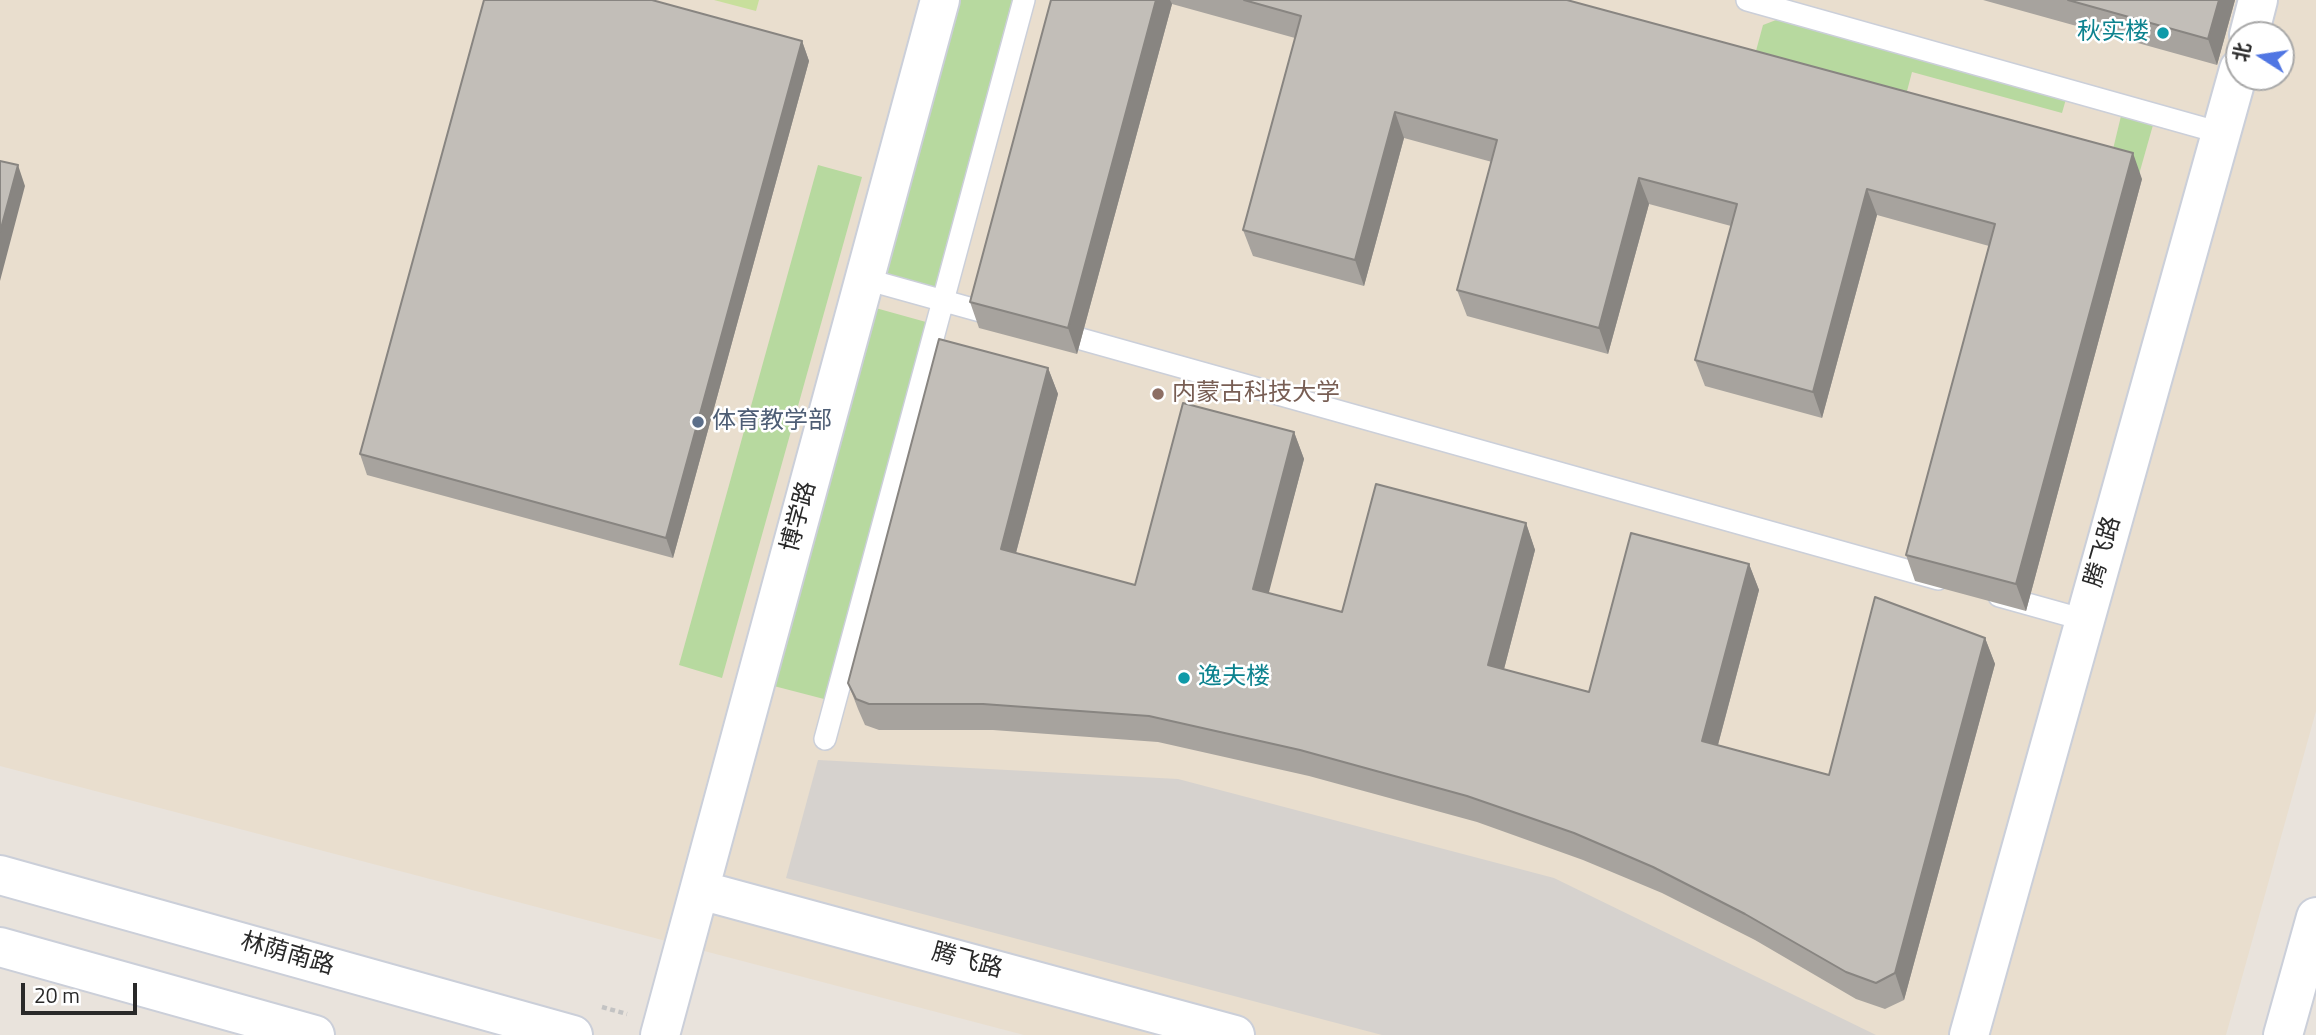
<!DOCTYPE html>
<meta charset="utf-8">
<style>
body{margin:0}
#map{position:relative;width:2316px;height:1035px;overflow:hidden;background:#e9e3dc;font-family:"Titillium Web","Noto Sans SC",sans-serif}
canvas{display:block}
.north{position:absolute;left:2225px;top:21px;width:70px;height:70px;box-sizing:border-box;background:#fff;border:2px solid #a9a9a9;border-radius:50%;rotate:282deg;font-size:19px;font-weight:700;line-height:28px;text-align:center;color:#292929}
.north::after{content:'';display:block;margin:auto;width:24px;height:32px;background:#5076e3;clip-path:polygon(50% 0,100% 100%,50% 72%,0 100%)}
.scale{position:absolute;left:21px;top:983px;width:116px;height:32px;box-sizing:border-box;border:4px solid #292929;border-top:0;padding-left:9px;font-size:21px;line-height:24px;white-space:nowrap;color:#292929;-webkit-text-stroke:5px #fff;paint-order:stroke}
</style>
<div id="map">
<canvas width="2316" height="1035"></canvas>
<div class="north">北</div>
<div class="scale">20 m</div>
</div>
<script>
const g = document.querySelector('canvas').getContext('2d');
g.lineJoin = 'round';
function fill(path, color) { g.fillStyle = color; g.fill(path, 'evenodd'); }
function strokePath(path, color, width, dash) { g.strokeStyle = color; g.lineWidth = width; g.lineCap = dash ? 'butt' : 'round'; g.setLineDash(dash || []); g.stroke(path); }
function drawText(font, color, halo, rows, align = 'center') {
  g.font = font + ' "Titillium Web","Noto Sans SC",sans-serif'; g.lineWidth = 5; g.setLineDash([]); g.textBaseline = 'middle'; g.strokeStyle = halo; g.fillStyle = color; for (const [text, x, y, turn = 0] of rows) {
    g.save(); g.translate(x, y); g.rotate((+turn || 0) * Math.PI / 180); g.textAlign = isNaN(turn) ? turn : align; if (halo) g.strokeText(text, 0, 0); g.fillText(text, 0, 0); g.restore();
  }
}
fill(new Path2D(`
 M0 0H2316V711L2226 1035H1024L0 766ZM2239 35H2281V77H2239Z`), '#e9dece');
fill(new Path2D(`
 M958 0H1012L935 287 884 273Z
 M1784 17 2066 99 2062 113 1912 72 1901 114 1750 73 1763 25Z
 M2121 116 2153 125 2138 178 2108 170Z
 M818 165 862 177 722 678 679 665Z
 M872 307 926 322 824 699 770 685Z`), '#b7d99f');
fill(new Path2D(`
 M714 0H759L756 11Z`), '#c8df9c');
fill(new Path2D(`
 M818 760 1178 779 1554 878 1876 1035H1382L786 878Z`), '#d6d2ce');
const service = new Path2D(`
 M1747 0 2221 133
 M865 279 998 316
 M1056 332 1938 579
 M1999 596 2085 620
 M825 739 1024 0`);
const minor = new Path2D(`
 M2249 35 2258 0
 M700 890 1235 1035
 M660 1035 940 0
 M1969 1035 2239 69`);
const secondary = new Path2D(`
 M0 875 573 1035
 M0 947 315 1035
 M2283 1035 2316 917`);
strokePath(service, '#cbcfd9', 24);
strokePath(minor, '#cbcfd9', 42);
strokePath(secondary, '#cbcfd9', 42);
strokePath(new Path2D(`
 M602 1007 627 1014`), '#c3c3c3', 4.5, [5, 3.5]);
strokePath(service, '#fff', 21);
strokePath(minor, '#fff', 38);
strokePath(secondary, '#fff', 38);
fill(new Path2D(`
 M1051 0H1567L2142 179 2026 611 1915 581 1906 555 1989 246 1877 215 1822 418 1705 386 1695 360 1731 226 1649 204 1608 354 1467 316 1457 290 1492 162 1404 138 1364 286 1253 256 1243 230 1295 38 1172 4 1077 354 979 328 970 302Z
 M1983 0H2235L2217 65Z
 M802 41 809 61 673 558 367 475 360 454Z
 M1048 368 1058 394 1016 553 1135 585 1294 432 1304 459 1268 593 1342 612 1526 523 1535 550 1504 669 1589 692 1749 564 1759 590 1718 745 1829 775 1985 638 1995 664 1904 1000 1885 1009 1856 999 1755 940 1662 893 1583 860 1477 822 1309 776 1158 742 993 730H879L865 725 858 709 848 683Z`), '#a7a39e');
fill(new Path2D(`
 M1156 0H1170L1172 4 1077 354 1068 328Z
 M2219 0H2235L2217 65 2208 39Z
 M802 41 809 61 673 558 666 538Z
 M1395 112 1404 138 1364 286 1355 260Z
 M2133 153 2142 179 2026 611 2016 584Z
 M18 165 25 186 0 281V232Z
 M1639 178 1649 204 1608 354 1599 328Z
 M1867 189 1877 215 1822 418 1813 392Z
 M1048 368 1058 394 1010 575 1001 549Z
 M1294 432 1304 459 1263 615 1253 589Z
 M1526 523 1535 550 1498 692 1488 665Z
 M1749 564 1759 590 1712 767 1702 741Z
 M1985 638 1995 664 1904 1000 1895 973Z`), '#888581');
const building = new Path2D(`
 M484 0H652L802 41 666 538 360 454Z
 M1051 0H1156L1068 328 970 302Z
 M1244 0H1567L2133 153 2016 584 1906 555 1995 224 1867 189 1813 392 1695 360 1737 204 1639 178 1599 328 1457 290 1497 140 1395 112 1355 260 1243 230 1301 16Z
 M2068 0H2219L2208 39Z
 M0 161 18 165 0 232Z
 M939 339 1048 368 1001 549 1135 585 1183 403 1294 432 1253 589 1342 612 1376 484 1526 523 1488 665 1589 692 1631 533 1749 564 1702 741 1829 775 1875 597 1985 638 1895 973 1876 983 1846 972 1745 914 1653 867 1574 833 1467 796 1300 750 1149 716 983 704H869L856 699 848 683Z`);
fill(building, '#c2beb8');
strokePath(building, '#888581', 2);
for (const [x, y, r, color] of [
 [2163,33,7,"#0f9aa8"],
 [1158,394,7,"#8d6e63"],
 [698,422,7,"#5c6f8a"],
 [1184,678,7,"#0f9aa8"]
]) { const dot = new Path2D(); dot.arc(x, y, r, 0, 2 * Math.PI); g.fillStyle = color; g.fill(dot); strokePath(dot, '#fff', 2.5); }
drawText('24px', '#0d838f', '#fff', [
 ["秋实楼",2149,33],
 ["逸夫楼",1198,678,"left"]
], 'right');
drawText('24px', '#785e54', '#fff', [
 ["内蒙古科技大学",1172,394]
], 'left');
drawText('24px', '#4e5e75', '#fff', [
 ["体育教学部",712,422]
], 'left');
drawText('24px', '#292929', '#fff', [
 ["博学路",800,517,-75],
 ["腾飞路",2104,552,-74],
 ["林荫南路",287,955,16],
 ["腾飞路",967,962,15]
]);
</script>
